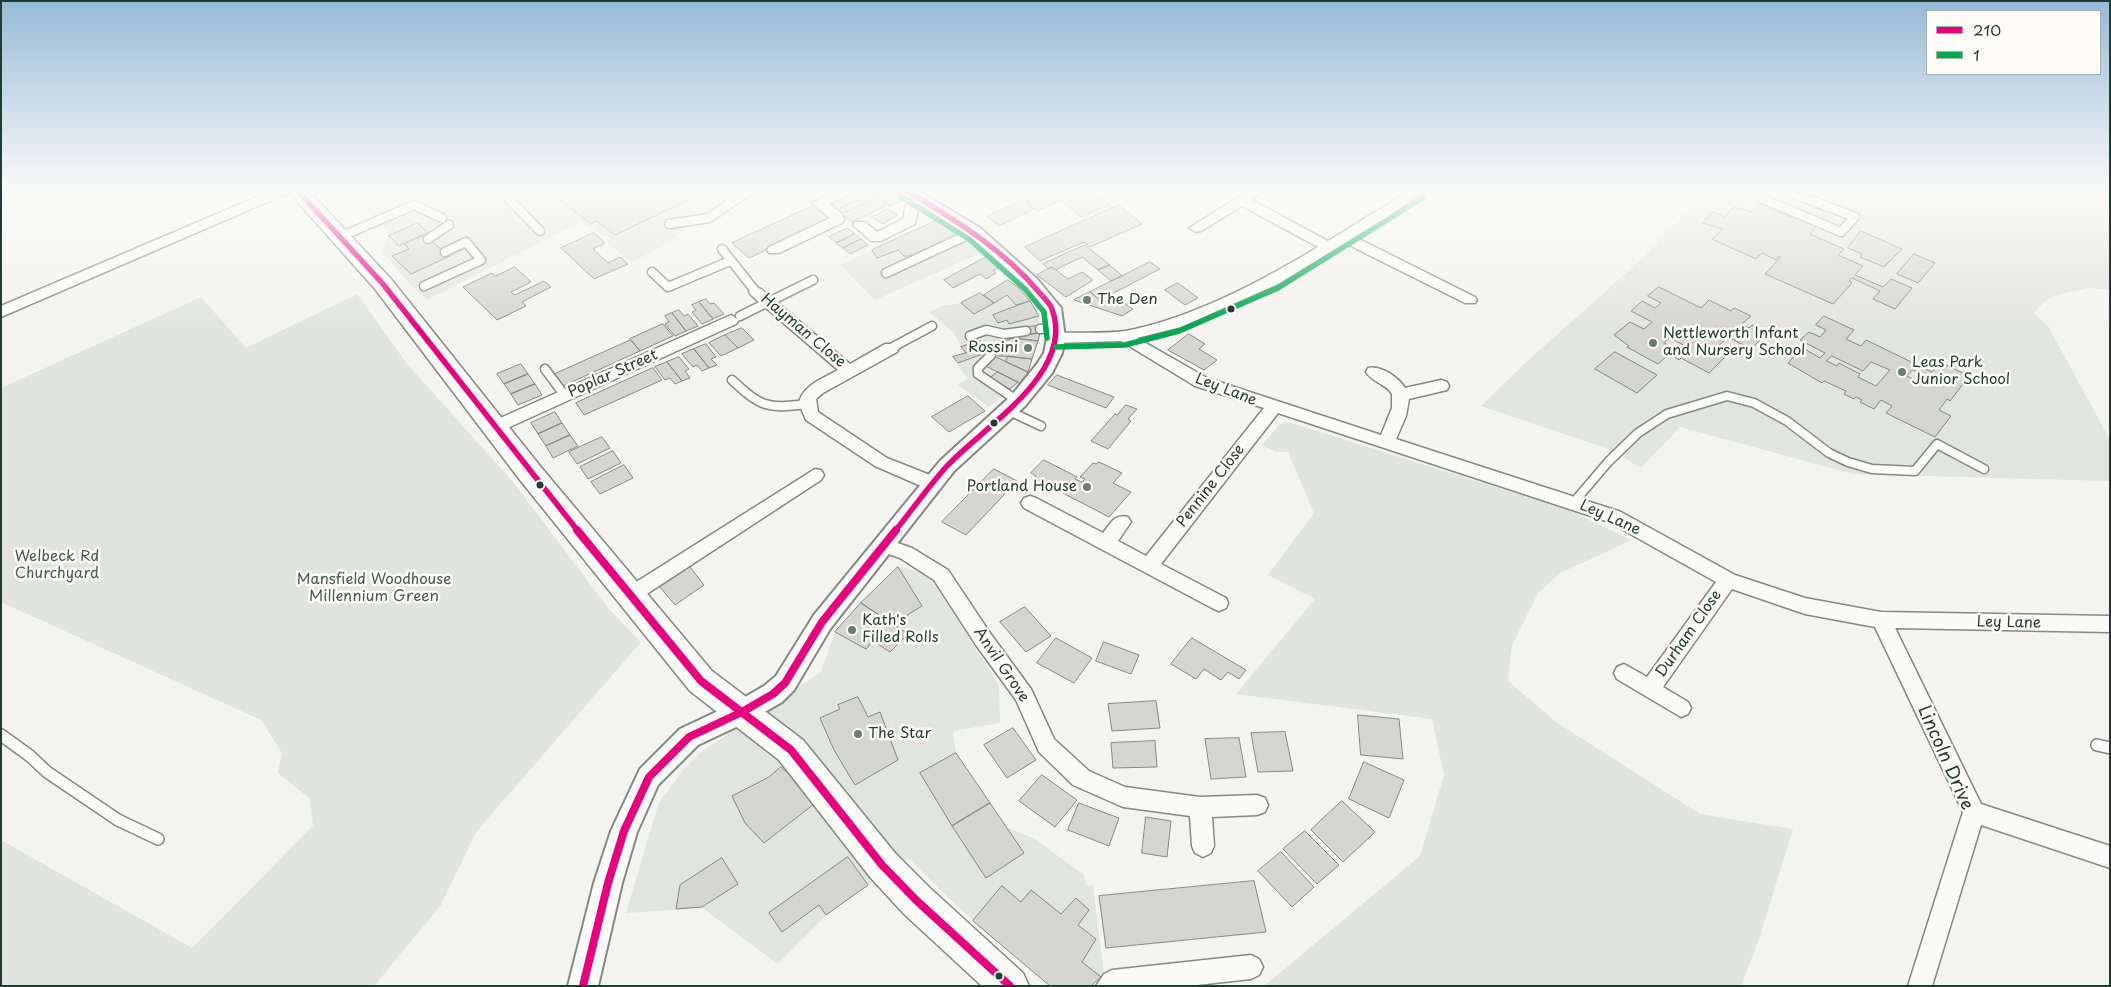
<!DOCTYPE html>
<style>
body{margin:0}
#map{position:relative;width:2111px;height:987px;overflow:hidden;background:#f3f3f0;font-family:"Playpen Sans",sans-serif}
canvas{display:block}
.frame{position:absolute;inset:0;border:2px solid #1f3d34;pointer-events:none}
.legend{position:absolute;left:1926px;top:10px;width:175px;height:65px;box-sizing:border-box;background:#fdfcf7;border:1px solid #a4b0a9;margin:0;padding:6px 9px;list-style:none;font-size:15px;color:#1f3d34}
.legend li{display:flex;align-items:center;gap:10px;height:25px}
.legend b{width:25px;border:1px solid #a4b0a9}
</style>
<div id="map">
<canvas width="2111" height="987"></canvas>
<div class="frame"></div>
<ul class="legend">
<li><b style="height:6px;background:#e5007d"></b>210</li>
<li><b style="height:6px;background:#00a651"></b>1</li>
</ul>
</div>
<script>
const g = document.querySelector('canvas').getContext('2d');
g.lineJoin = 'round';
function fill(path, color) { g.fillStyle = color; g.fill(path, 'evenodd'); }
function strokePath(path, color, width, dash) { g.strokeStyle = color; g.lineWidth = width; g.lineCap = dash ? 'butt' : 'round'; g.setLineDash(dash || []); g.stroke(path); }
function drawText(font, color, halo, rows, align = 'center') {
  g.font = font + ' "Playpen Sans",sans-serif'; g.lineWidth = 5; g.setLineDash([]); g.textBaseline = 'middle'; g.strokeStyle = halo; g.fillStyle = color; for (const [text, x, y, turn = 0] of rows) {
    g.save(); g.translate(x, y); g.rotate((+turn || 0) * Math.PI / 180); g.textAlign = isNaN(turn) ? turn : align; if (halo) g.strokeText(text, 0, 0); g.fillText(text, 0, 0); g.restore();
  }
}
fill(new Path2D(`
 M319 190H734L723 204 658 248 631 263 607 242 610 239 580 222 427 300 408 282 382 251 390 232 380 220 372 213 346 212 332 203Z
 M822 190H910L898 195 903 200 853 223 815 194Z
 M1706 190H2110V289L2088 288 2053 296 2043 303 2034 313 2048 326 2110 440V481L1853 474 1680 427 1641 468 1609 449 1481 406 1523 365 1644 257Z
 M940 219 958 230 959 234 983 252 875 300 840 265Z
 M1008 280 1019 288 1039 316 1040 333 1028 372 1021 384 1018 383 989 407 958 385 968 378 956 364 958 363 953 357 965 353 954 333 929 312 942 306 961 303 980 293 984 295Z
 M898 567 907 568 925 575 937 588 999 685 1000 723 953 731 956 753 1006 827 1035 839 1084 875 1086 885 1093 886 1104 974 1091 986H1050L973 921 908 858 826 915 778 964 702 908 626 913 658 805 682 771 701 752 821 672 835 632Z`), '#e2e4e0');
fill(new Path2D(`
 M967 240 983 252 936 272 931 257Z
 M357 294 407 364 513 482 608 608 641 642 476 832 441 905 374 986H1V840L192 948 313 826 310 799 278 773 282 753 261 720 1 602V388L201 297 246 348Z
 M1288 422 1568 510 1632 540 1560 573 1538 593 1512 645 1508 681 1556 722 1700 814 1793 829 1759 939 1741 986H1264L1420 856 1444 775 1432 719 1236 694 1315 599 1268 575 1314 513 1288 452H1276L1262 445 1280 424Z`), '#e0e3df');
const building = new Path2D(`
 M548 190H709L615 235 597 221 591 224Z
 M797 190H822L808 197Z
 M857 190H870L876 195 862 201 860 199 837 210 828 203Z
 M870 190H890L903 200 890 206Z
 M935 190H964L943 199 931 192Z
 M1023 190H1042L1046 193 1026 202 1034 209 999 226 987 216 1018 202 1016 200 1029 194Z
 M1053 190H1091L1109 205 1081 217 1061 200 1037 211 1026 202Z
 M879 197 889 204 852 222 842 214Z
 M1761 204 1793 218 1800 212 1820 223 1810 234 1844 249 1838 255 1863 266 1855 275 1883 287 1891 279 1912 288 1895 309 1873 299 1880 291 1852 278 1849 281 1852 283 1833 304 1765 274 1781 257 1779 256 1776 260 1762 253 1756 259 1712 239 1723 229 1702 223 1713 212 1724 217 1734 207 1752 212Z
 M815 205 833 219 749 258 732 243Z
 M1119 205 1142 224 1090 247 1084 242 1040 261 1025 247Z
 M888 209 898 215 883 224 872 217Z
 M940 219 958 230 959 234 910 256H904L898 250 877 258 872 250Z
 M418 223 428 233 399 246 389 236Z
 M848 228 855 234 836 243 829 237Z
 M1861 231 1902 249 1884 267 1860 257 1862 254 1848 248Z
 M594 233 605 243 593 249 608 263 620 257 628 264 594 279 561 248Z
 M855 234 861 239 843 248 836 243Z
 M423 235 450 256 411 274 392 256 409 249 404 244Z
 M861 239 868 245 850 254 843 248Z
 M1085 245 1110 265 1098 270 1082 257 1055 270 1052 267 1048 269 1043 264Z
 M1914 254 1935 263 1918 283 1897 274Z
 M988 256 1000 267 993 270 996 273 986 279 980 274 953 288 944 280Z
 M1150 262 1160 269 1100 300 1090 292Z
 M1109 265 1117 271 1122 276 1111 281 1098 270Z
 M515 267 531 282 511 292 515 295 544 281 551 287 522 302 526 306 497 320 463 287 492 273 495 276Z
 M1052 267 1068 279 1082 272 1093 280 1066 297 1037 275Z
 M1008 280 1019 288 1030 301 1016 305 1007 295 994 303 984 295Z
 M1178 283 1198 298 1185 305 1165 290Z
 M1659 287 1701 308 1709 300 1731 311 1734 308 1751 316 1742 324 1749 328 1752 325 1764 331 1762 334 1765 335 1751 349 1728 337 1714 350 1726 356 1709 373 1681 358 1679 360 1669 354 1658 364 1627 347 1629 346 1614 335 1630 322 1644 329 1652 322 1631 311 1642 301 1655 308 1661 303 1648 296ZM1670 338 1691 349 1685 354 1664 343Z
 M1090 292 1100 300 1118 306 1124 303 1133 309 1122 316 1074 300Z
 M980 293 994 303 974 314 961 303Z
 M706 299 710 304 714 303 724 314 713 319 699 302Z
 M1030 301 1039 316 1009 324 1007 320 998 323 993 315Z
 M699 302 713 319 702 324 692 312 696 310 692 305Z
 M679 310 684 316 688 314 698 326 686 331 672 313Z
 M672 313 686 331 675 336 665 324 669 322 665 316Z
 M1824 316 1854 330 1846 339 1861 346 1866 340 1932 372 1940 362 1969 376 1950 401 1947 399 1939 410 1951 416 1935 437 1886 413 1892 406 1881 400 1874 409 1860 402 1862 400 1856 397 1854 399 1844 394 1846 391 1824 381 1822 383 1788 363 1797 353 1792 351 1798 345 1820 358 1825 353 1800 340 1809 332 1820 337 1826 330 1816 325ZM1832 356 1863 371 1871 362 1890 370 1876 386 1858 377 1860 374 1839 363 1837 366 1827 361ZM1913 370 1928 377 1922 384 1907 376Z
 M663 324 673 336 640 351 630 339Z
 M1040 326V333L1026 335V327Z
 M742 328 754 340 738 348 725 335Z
 M1040 333 1038 341 1014 338 1024 335Z
 M1189 334 1205 344 1199 349 1217 360 1204 370 1168 350Z
 M725 335 738 348 721 356 709 343Z
 M1014 338 1038 341 1032 359 1002 356 1005 341Z
 M631 340 640 351 563 386 555 374Z
 M981 341 985 347 966 353 961 347Z
 M1005 341 1002 356H998L993 350 985 352 982 348Z
 M706 344 716 357 711 359 717 365 709 368 694 349Z
 M982 348 985 353 958 363 953 357Z
 M694 349 709 368 702 371 697 365 693 367 682 354Z
 M1615 352 1657 375 1637 393 1595 369Z
 M1008 356 1032 359 1028 372 1006 362Z
 M679 357 689 369 685 371 690 378 682 381 667 362Z
 M996 357 1028 372 1021 384 986 366Z
 M667 362 682 381 675 384 670 378 665 380 655 367Z
 M521 364 528 374 504 384 497 374Z
 M653 368 662 380 584 415 576 403Z
 M998 372 1018 382 1010 389 990 378Z
 M528 374 535 384 511 394 504 384Z
 M1057 375 1114 397 1106 408 1048 385Z
 M535 384 542 395 518 405 511 394Z
 M968 396 985 411 949 432 932 417Z
 M1126 405 1137 409 1128 419 1131 421 1108 449 1091 441 1115 414 1117 415Z
 M555 412 562 423 538 434 531 423Z
 M562 423 570 435 546 446 538 434Z
 M570 435 578 446 553 458 546 446Z
 M602 437 610 448 577 464 569 452Z
 M613 451 621 463 588 479 580 467Z
 M1044 460 1077 477 1075 479 1082 482 1085 479 1080 477 1093 463 1096 464 1099 462 1122 473 1113 483 1131 492 1109 517 1034 478 1036 476 1031 473Z
 M624 465 633 478 600 494 591 482Z
 M994 469 1017 481 966 535 942 522Z
 M690 567 704 585 675 605 660 587Z
 M898 567 922 606 909 614 897 627 861 603Z
 M861 603 908 634 890 652 873 641 866 649 835 632Z
 M1025 607 1051 636 1026 652 1000 622Z
 M1056 638 1092 658 1074 683 1037 663Z
 M1192 638 1246 670 1239 679 1228 672 1221 680 1204 669 1196 679 1171 664Z
 M1104 642 1139 655 1131 674 1096 661Z
 M858 697 868 717 880 712 898 760 855 785 834 750 820 718 840 709 838 705Z
 M1156 701 1160 728 1112 731 1108 704Z
 M1358 715 1399 719 1403 759 1361 755Z
 M1013 728 1036 760 1007 778 984 745Z
 M1285 732 1293 771 1258 772 1251 733Z
 M1239 738 1246 777 1211 779 1205 739Z
 M1155 741 1157 767 1113 768 1111 743Z
 M956 753 990 803 952 826 920 773Z
 M1364 762 1404 780 1389 818 1349 799Z
 M781 767 801 785 814 804 764 843 745 823 732 796 769 777Z
 M1042 775 1077 800 1055 827 1019 801Z
 M1342 801 1375 832 1343 862 1311 830Z
 M990 803 1024 853 986 878 952 826Z
 M1079 803 1119 818 1109 846 1068 830Z
 M1146 817 1171 821 1167 857 1142 853Z
 M1305 831 1339 865 1317 884 1283 849Z
 M1281 852 1314 887 1292 907 1258 871Z
 M848 857 868 885 826 915 819 905 782 932 769 913Z
 M722 858 738 884 702 907 676 909 680 885Z
 M1254 881 1266 932 1106 948 1099 896Z
 M1002 886 1021 902 1031 890 1061 914 1076 898 1089 910 1078 925 1096 939 1082 962 1101 977 1091 986H1050L973 921Z`);
fill(building, '#d5d6d3');
strokePath(building, '#848986', 1);
const serviceFar1 = new Path2D(`
 M1750 190 1754 195 1841 232 1855 217 1784 190
 M501 191 540 231
 M721 194 734 200
 M669 224 709 218 750 190
 M342 236 414 205 442 218
 M428 239 449 225
 M722 249 756 292
 M652 272 668 287 730 261
 M886 273 974 232
 M424 286 481 260 466 242 445 252
 M740 316 813 280
 M1040 329 1055 328
 M970 336 986 330 1004 334 1026 331
 M891 348 932 326
 M991 355 978 368V374L1018 401
 M545 369 565 396
 M732 380C761 407 767 409 806 404
 M1009 411 1041 426
 M1574 502 1609 461 1638 433 1667 414 1727 396 1754 403 1787 421 1829 453 1848 462 1872 469 1915 471 1937 444 1984 469`);
const service = new Path2D(`
 M1 735 30 756 47 772 118 820 158 839
 M2097 745 2110 748`);
const minor = new Path2D(`
 M273 190H290L288 193 1 317V306Z
 M839 190H856L829 204 842 214 844 220 842 223 779 253H769L767 250 769 247 830 218 812 203Z
 M1250 190H1265L1252 200 1328 241 1411 190H1425L1390 216 1355 237 1475 297 1477 300 1475 303H1465L1345 243 1278 284 1181 327 1137 338 1207 378 1381 435 1392 408V394C1386 384 1372 382 1366 372L1368 368C1381 365 1399 378 1405 388L1441 380 1447 382 1449 386 1447 390 1409 399 1406 416 1396 439 1621 512 1735 575 1805 598 1881 612 2110 616V632L1895 628 1981 804 2110 846V868L1981 825 1932 986H1908L1963 812 1875 627 1805 614 1732 589 1663 687 1688 702 1691 708 1688 714 1681 717 1617 679 1614 673 1617 667 1624 664 1647 677 1716 582 1609 522 1278 413 1161 564 1226 598 1228 603 1226 608 1219 611 1212 608 1024 508 1021 503 1024 498 1030 496 1036 498 1103 533C1110 524 1115 513 1128 517L1131 522 1118 541 1146 556 1264 408 1195 386 1121 341 1056 343 1051 342 1048 338 1051 334 1056 333C1078 332 1103 334 1125 331 1191 319 1262 281 1318 247L1242 206 1201 231 1196 232 1189 228Z
 M1612 190H1627L1620 194Z
 M925 198 932 202 918 210 915 224 881 241H871L853 225 855 222H865L877 232 903 219 906 205Z
 M756 287 761 289 850 364 885 344H897L899 348 897 352 823 393 816 399 818 412 887 458 940 479 943 484 940 489 934 491 928 489 875 466 806 420 799 404C801 386 824 378 838 370L751 295 749 292 751 289Z
 M731 315 739 320 736 324 501 431H489L487 427 489 423Z
 M815 469 821 470 824 475 821 480 636 601 629 604 622 601 620 596 622 591Z
 M883 538 912 548 948 570 990 633 1031 689 1054 739 1089 771 1125 787 1200 797 1257 795 1265 798 1268 805 1265 812 1257 815 1212 817 1214 846 1211 853 1203 857 1195 853 1192 846 1190 816 1123 807 1073 785 1039 752 1016 700 976 645 934 580 900 558 877 550 874 545 877 540Z
 M1251 955 1259 959 1263 967 1259 975 1251 979 1188 986H1096L1104 974 1112 970Z`);
const tertiary = new Path2D(`
 M898 190H917L980 228 1037 279 1061 308 1065 338 1062 353 1052 373 1025 406 954 471 830 629 794 690 782 702 751 720 698 745 658 785 637 832 622 883 598 986H568L594 883 611 831 640 769 680 729 733 704 764 686 776 676 814 615 940 461 1011 396 1037 364 1044 353 1047 338 1043 309 1025 287 968 236Z`);
const primary = new Path2D(`
 M287 190H308L391 279 540 466 712 671 803 740 895 853 930 888 1023 973 1029 986H982L904 914 870 877 779 760 690 691 520 480 375 289Z`);
strokePath(serviceFar1, '#848986', 11);
strokePath(service, '#848986', 14);
strokePath(minor, '#848986', 3);
strokePath(tertiary, '#848986', 4);
strokePath(primary, '#848986', 3);
strokePath(serviceFar1, '#fafaf8', 8);
strokePath(service, '#fafaf8', 11);
fill(minor, '#fafaf8');
fill(tertiary, '#fafaf8');
fill(primary, '#fafaf8');
strokePath(new Path2D(`
 M297 190 383 284 578 531
 M895 531C912 510 928 487 947 466 983 427 1076 373 1052 309 1050 303 1042 296 1038 291 1002 248 953 219 906 190`), '#e5007d', 5.5);
strokePath(new Path2D(`
 M577 530 701 681 791 750 882 865 917 901 1010 986
 M583 986 608 883 624 831 649 777 689 737 742 712 773 694 785 683 822 622 896 530`), '#e5007d', 8);
strokePath(new Path2D(`
 M901 197 969 239 1025 289 1044 312 1047 338
 M1056 347 1125 345 1179 331 1278 288 1424 197`), '#00a651', 5.5);
const sky = g.createLinearGradient(0, 0, 0, 328);
sky.addColorStop(0, '#96bad7');
sky.addColorStop(0.58, '#fafaf8');
sky.addColorStop(1, '#fafaf800');
g.fillStyle = sky;
g.fillRect(0, 0, 2111, 328);
for (const [x, y, r, color] of [
 [1087,300,5,"#697d76"],
 [1231,309,4.5,"#1f3d34"],
 [1653,343,5,"#697d76"],
 [1028,348,5,"#697d76"],
 [1902,372,5,"#697d76"],
 [994,423,4.5,"#1f3d34"],
 [540,485,4.5,"#1f3d34"],
 [1087,487,5,"#697d76"],
 [852,630,5,"#697d76"],
 [858,734,5,"#697d76"],
 [999,976,4.5,"#1f3d34"]
]) { const dot = new Path2D(); dot.arc(x, y, r, 0, 2 * Math.PI); g.fillStyle = color; g.fill(dot); strokePath(dot, '#fdfcf7', 2); }
drawText('15px', '#1f3d34', '#fdfcf7', [
 ["The Den",1097,300],
 ["Nettleworth Infant",1663,334],
 ["and Nursery School",1663,351],
 ["Rossini",1018,348,"right"],
 ["Leas Park",1912,363],
 ["Junior School",1912,380],
 ["Portland House",1077,487,"right"],
 ["Kath's",862,621],
 ["Filled Rolls",862,638],
 ["The Star",868,734]
], 'left');
drawText('15px', '#1f3d34', '#fdfcf7', [
 ["Hayman Close",803,331,40],
 ["Poplar Street",613,374,-24],
 ["Ley Lane",1226,390,21],
 ["Pennine Close",1211,486,-52],
 ["Ley Lane",1610,518,24],
 ["Ley Lane",2009,623,1],
 ["Durham Close",1689,634,-55],
 ["Anvil Grove",1001,665,56]
]);
drawText('15px', '#435c53', '#fdfcf7', [
 ["Welbeck Rd",57,557],
 ["Churchyard",57,574],
 ["Mansfield Woodhouse",374,580],
 ["Millennium Green",374,597]
]);
drawText('18px', '#1f3d34', '#fdfcf7', [
 ["Lincoln Drive",1945,758,66]
]);
</script>
